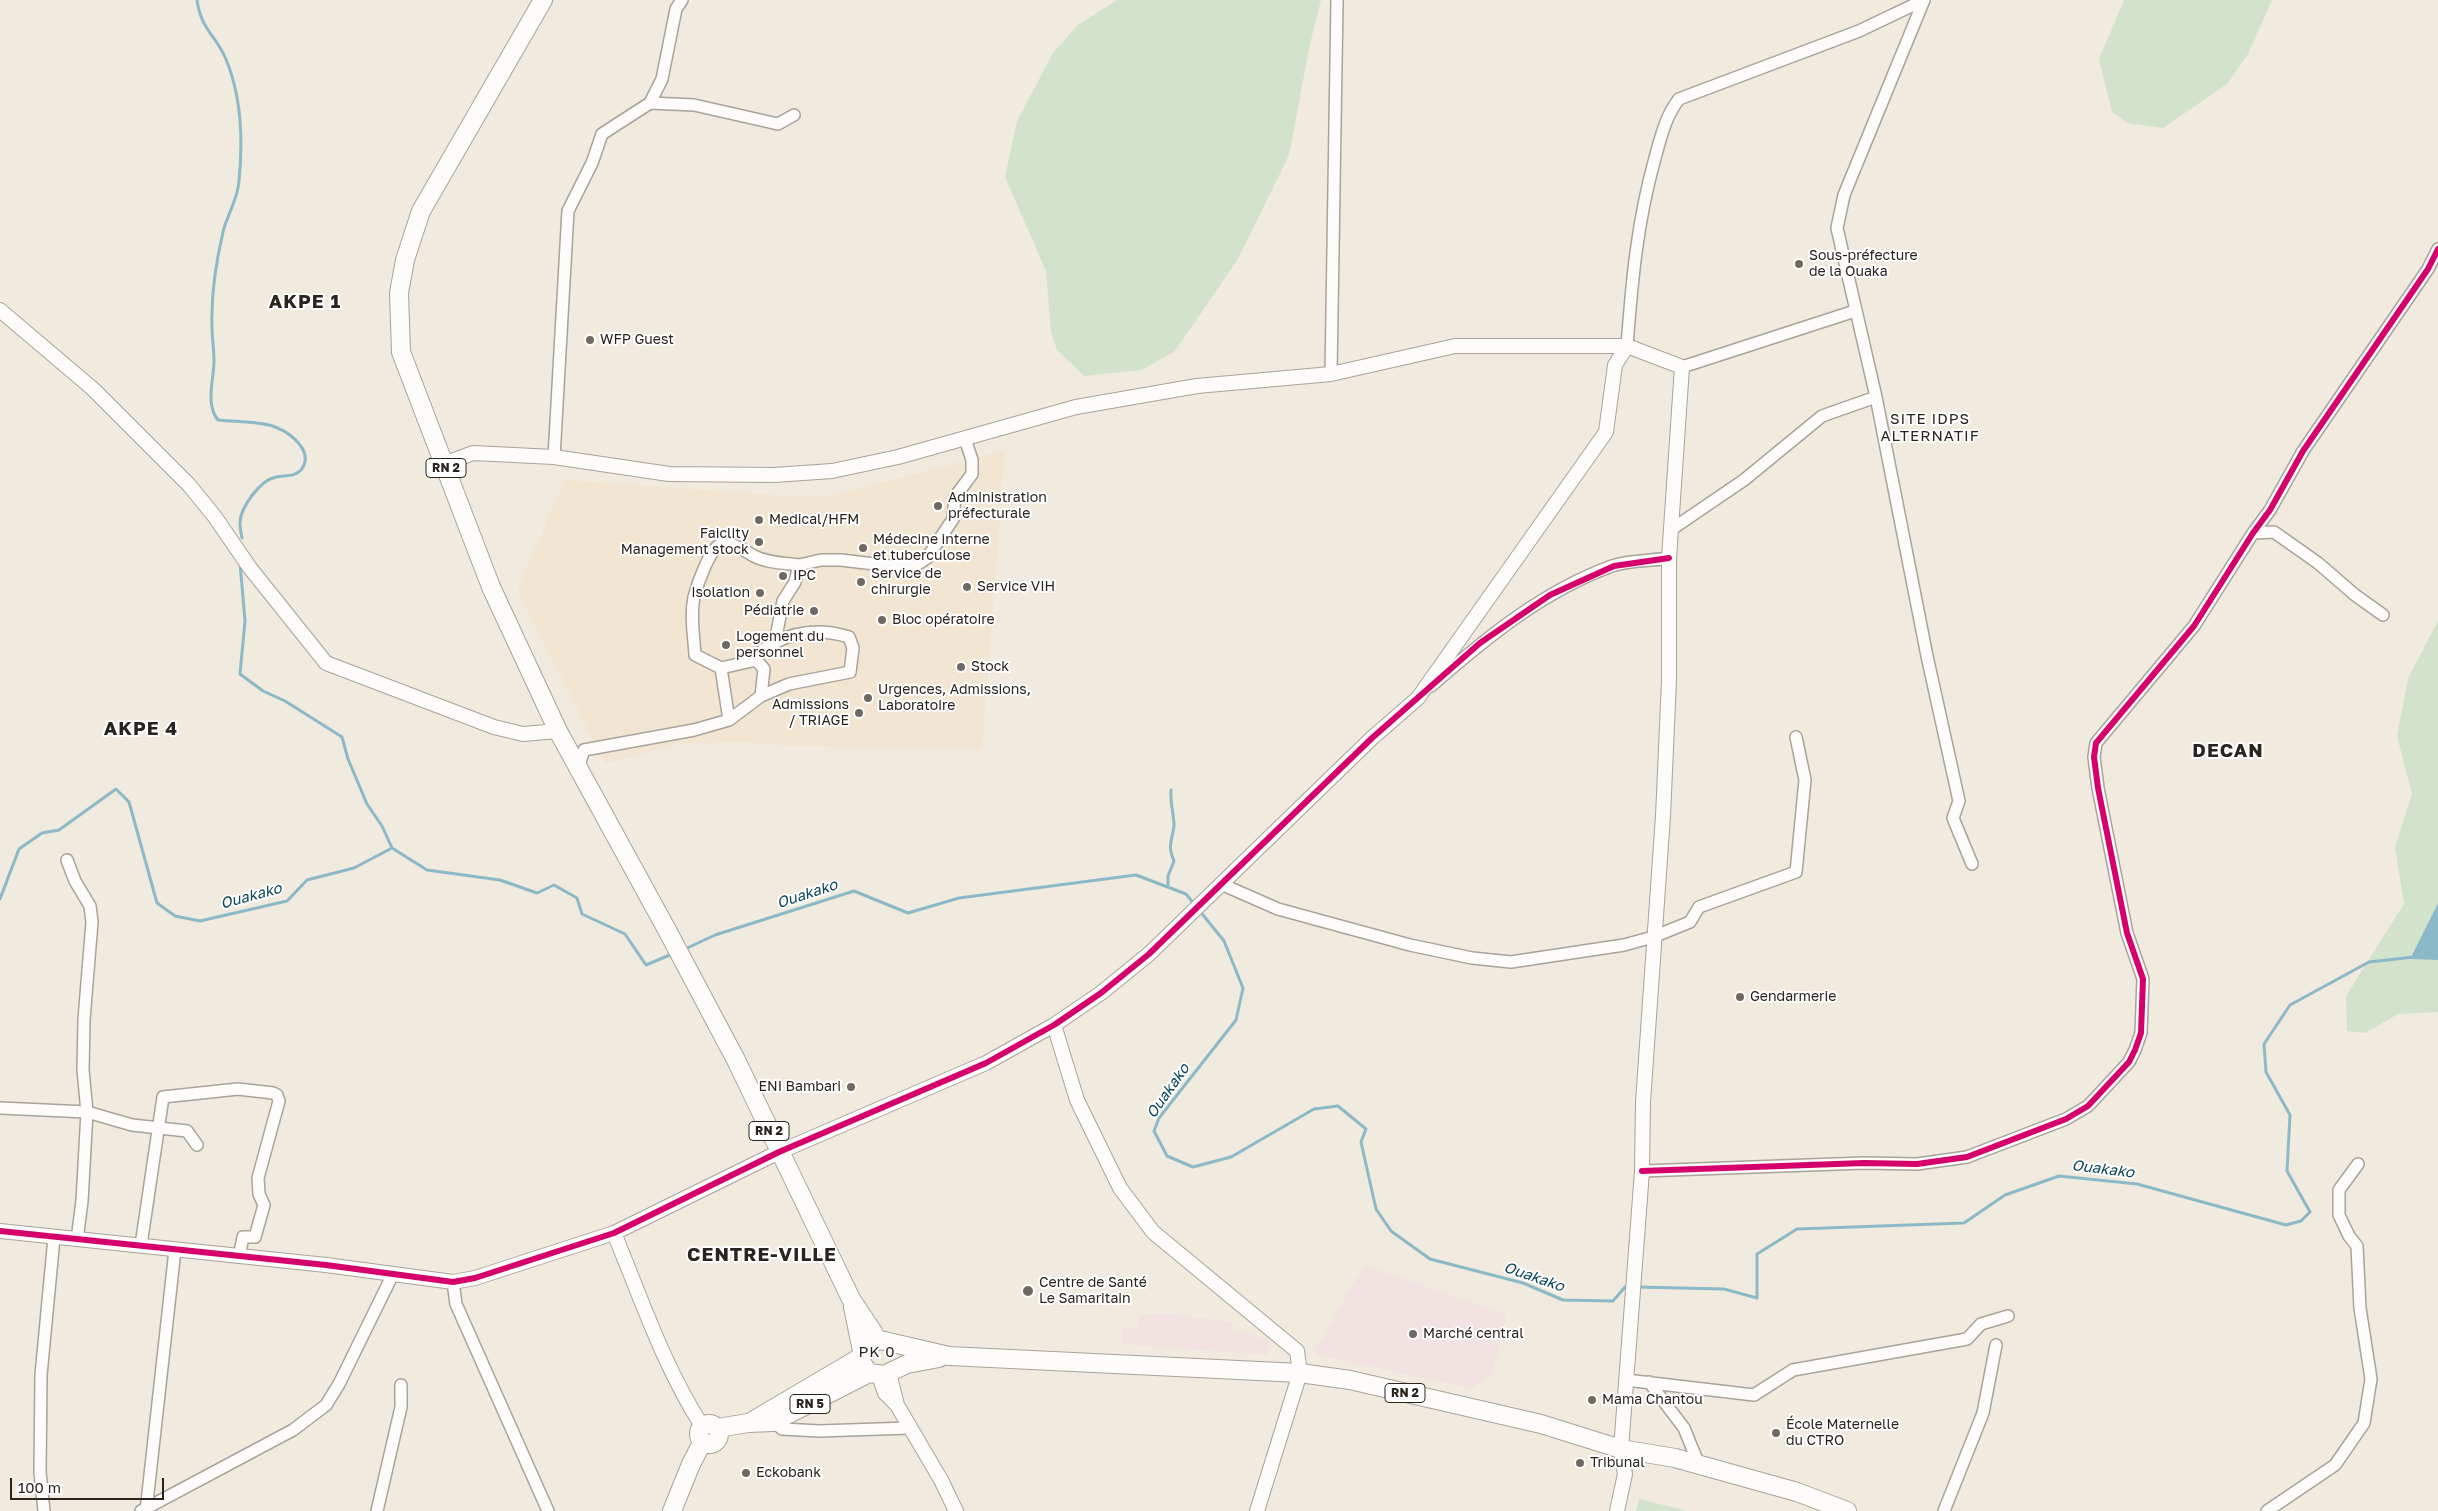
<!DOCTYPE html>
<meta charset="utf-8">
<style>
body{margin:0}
#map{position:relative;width:2438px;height:1511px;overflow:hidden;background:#f0eadf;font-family:"Golos Text",sans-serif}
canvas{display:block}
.scale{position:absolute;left:10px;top:1478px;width:154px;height:22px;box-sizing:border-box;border:2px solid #29241d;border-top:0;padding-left:6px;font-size:15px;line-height:18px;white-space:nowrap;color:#29241d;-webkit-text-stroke:4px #fff;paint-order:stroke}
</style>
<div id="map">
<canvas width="2438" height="1511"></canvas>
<div class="scale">100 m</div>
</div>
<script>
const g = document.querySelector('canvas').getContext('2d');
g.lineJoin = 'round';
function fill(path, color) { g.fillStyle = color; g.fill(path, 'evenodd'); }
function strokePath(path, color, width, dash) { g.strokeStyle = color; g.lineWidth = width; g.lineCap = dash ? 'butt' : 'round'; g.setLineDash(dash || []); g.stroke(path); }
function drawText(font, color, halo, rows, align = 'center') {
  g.font = font + ' "Golos Text",sans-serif'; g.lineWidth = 4; g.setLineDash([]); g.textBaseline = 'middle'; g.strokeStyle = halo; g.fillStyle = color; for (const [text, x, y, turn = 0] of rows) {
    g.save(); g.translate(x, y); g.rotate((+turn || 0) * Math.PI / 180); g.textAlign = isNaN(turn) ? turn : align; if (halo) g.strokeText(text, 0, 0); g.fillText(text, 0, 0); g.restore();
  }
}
fill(new Path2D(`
 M1364 1265 1507 1315 1492 1375 1471 1388 1314 1354Z
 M1166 1314 1232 1322 1231 1329 1269 1340 1267 1355 1122 1344 1123 1327 1138 1328 1140 1315Z`), '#f3e2e2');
fill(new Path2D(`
 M1005 450 982 749 791 746 742 742 678 744 605 764 517 589 565 480 803 497 836 495Z`), '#f2e6d2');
fill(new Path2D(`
 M1117 0H1321L1310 44 1289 155 1238 259 1175 351 1142 370 1084 376 1057 350 1051 332 1046 271 1005 177 1017 121 1053 53 1078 25Z
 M2124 0H2272L2248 54 2227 84 2163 128 2127 123 2112 112 2099 59Z
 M2438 620V903L2410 958 2438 960V1012L2398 1014 2365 1033 2347 1031 2346 996 2404 904 2395 847 2412 794 2397 736 2408 679Z
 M1639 1499 1687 1511H1636Z`), '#d3e3cb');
fill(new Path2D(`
 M2438 903V960L2410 959Z`), '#8cb9c7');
strokePath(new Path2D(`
 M197 0C201 29 215 35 225 57 242 96 243 141 239 181 238 199 227 215 223 232 216 262 211 296 212 327 212 338 214 349 214 361 214 380 205 404 218 420 234 422 261 421 275 427 291 433 315 452 301 470 295 477 285 475 276 477 260 480 240 508 240 523 240 528 241 534 242 538
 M240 563 245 621 240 674 263 691 285 701 342 737 348 759 367 804 382 826 392 848
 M1168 886V876L1174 861C1167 844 1172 842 1174 826 1174 814 1170 804 1171 790
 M0 899 19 849 42 833 59 830 116 789 129 802 157 903 175 916 200 921 287 901 307 880 354 868 392 848 427 870 500 880 537 893 554 885 577 898 582 914 625 934 646 965 672 954
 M1199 910 1224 941 1243 988 1236 1020 1159 1118 1154 1131 1167 1156 1193 1167 1231 1157 1314 1109 1338 1106 1366 1129 1361 1142 1376 1209 1391 1231 1430 1259 1523 1283 1563 1300 1613 1301 1625 1287H1630
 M683 950 715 935 854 891 908 913 959 898 1136 875 1186 894 1195 905
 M1636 1287 1724 1289 1757 1298V1254L1797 1229 1964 1223 2005 1195 2059 1176 2137 1184 2286 1225 2301 1221 2310 1212 2287 1171 2290 1115 2266 1072 2264 1044 2290 1005 2369 962 2414 957`), '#8cb9c7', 3);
const minor = new Path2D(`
 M1924 0 1844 195 1837 228 1876 397 1927 656 1959 801 1953 818 1972 864
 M650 103 662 79 676 9 682 0
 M1627 346C1632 280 1637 223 1655 158 1661 137 1665 117 1679 99L1859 31 1924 0
 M1682 367 1855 311
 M1331 374 1337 0
 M554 457 568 211 592 163 602 134 650 103 694 105 778 124 794 115
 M1672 529 1744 480 1822 416 1876 397
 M2253 533 2274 532 2318 563 2355 595 2383 615
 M799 565 821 560H841L891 566H915L927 558 953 519 955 497 972 474V460L965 439
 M721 668 756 660 764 669 761 696
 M1431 686C1486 638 1543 591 1612 566 1629 560 1651 561 1669 558
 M729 720 721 668 695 655C694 637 690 616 694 597 697 586 710 546 722 544 734 542 744 551 754 556 767 563 784 563 799 565L795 582 783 601 775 642
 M578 768 584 750 694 730 729 720 761 696 789 684 850 672 853 648 849 637C823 629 800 630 776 642 767 646 760 650 756 660
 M67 860 75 881 90 906 92 922 84 1019 83 1070 87 1112 82 1201 77 1240
 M1221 884 1278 909 1410 945 1472 958 1511 962 1624 945 1653 937 1690 922 1699 907 1796 872 1805 780 1796 737
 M0 1108 87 1112 132 1125 187 1131 197 1145
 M1642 1171 1864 1163 1917 1164 1967 1157 2066 1119 2088 1106 2129 1062 2135 1050 2141 1033 2143 979 2127 933 2098 788 2094 757 2096 743 2194 626 2253 533 2270 510 2303 451 2428 269 2438 249
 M141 1245 163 1097 238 1089 273 1093 277 1095 279 1101 258 1178 259 1194 264 1205 255 1237H243L239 1257
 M453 1282 456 1304 548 1511
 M1626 1380 1754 1395 1793 1370 1967 1339 1981 1324 2008 1316
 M1649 1382 1684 1428 1699 1465
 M771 1418 782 1429 819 1431 909 1428
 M44 1511 40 1472 41 1375 54 1238
 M141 1511 293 1430 326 1405 339 1384 393 1274
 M146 1511 175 1250
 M377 1511 401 1407V1385
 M1944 1511 1983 1413 1996 1345
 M2267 1511 2335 1465 2364 1423 2371 1379 2360 1308 2357 1246 2349 1236 2339 1215V1190L2358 1164`);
const tertiary = new Path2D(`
 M0 310 93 389 189 485 215 517 250 568 326 663 494 727 523 734 558 731
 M444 464 473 453 554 457 669 474 774 475 832 471 898 457 1076 407 1197 386 1331 374 1455 346H1627L1682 367 1669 558V680L1663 816 1643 1102 1642 1171 1621 1449 1625 1474 1617 1511
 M1054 1025 1077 1100 1120 1188 1153 1232 1297 1351 1300 1373 1257 1511
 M0 1231 326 1265 453 1282 475 1278 614 1233 779 1152 986 1063 1054 1025 1101 993 1149 954 1372 738 1418 698 1606 432 1615 365 1627 346
 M614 1233C641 1298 664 1367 702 1426
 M889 1373 897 1405
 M879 1376 885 1393 897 1405 941 1480 956 1511`);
const primary = new Path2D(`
 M543 0 421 211 405 260 399 293 401 352 491 587 558 731 667 930 736 1060 851 1299 873 1332 876 1340
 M853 1307 862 1351 861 1362 869 1373 884 1375 907 1364 939 1358
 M862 1351 868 1344 880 1340 949 1356 1300 1373 1350 1380 1541 1424 1621 1449 1675 1458 1797 1492 1847 1511
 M749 1423 861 1357
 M699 1434a10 10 0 1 1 20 0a10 10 0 1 1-20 0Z
 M718 1428 748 1423 773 1422 869 1373
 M672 1511 691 1464 703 1441`);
strokePath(minor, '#a8a39b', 14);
strokePath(tertiary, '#a8a39b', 16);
strokePath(primary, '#a8a39b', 20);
strokePath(minor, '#fdfcfa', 11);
strokePath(tertiary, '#fdfcfa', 14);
strokePath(primary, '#fdfcfa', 18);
strokePath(new Path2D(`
 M1642 1171 1864 1163 1917 1164 1967 1157 2066 1119 2088 1106 2129 1062 2135 1050 2141 1033 2143 979 2127 933 2098 788 2094 757 2096 743 2194 626 2253 533 2270 510 2303 451 2428 269 2438 249
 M0 1231 326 1265 453 1282 475 1278 614 1233 779 1152 986 1063 1054 1025 1101 993 1149 954 1372 738 1480 643 1550 595 1614 566 1669 558`), '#d6006c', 6);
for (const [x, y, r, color] of [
 [1799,264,5,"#6f6961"],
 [590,340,5,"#6f6961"],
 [938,506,5,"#6f6961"],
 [759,520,5,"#6f6961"],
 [759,542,5,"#6f6961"],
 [863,548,5,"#6f6961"],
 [783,576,5,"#6f6961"],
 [861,582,5,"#6f6961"],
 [967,587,5,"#6f6961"],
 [760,593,5,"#6f6961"],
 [814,611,5,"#6f6961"],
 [882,620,5,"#6f6961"],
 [726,645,5,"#6f6961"],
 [961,667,5,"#6f6961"],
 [868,698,5,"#6f6961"],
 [859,713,5,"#6f6961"],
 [1740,997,5,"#6f6961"],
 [851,1087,5,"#6f6961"],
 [1028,1291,6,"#6f6961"],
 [1413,1334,5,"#6f6961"],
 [1592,1400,5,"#6f6961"],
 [1776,1433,5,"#6f6961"],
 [1580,1463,5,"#6f6961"],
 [746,1473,5,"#6f6961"]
]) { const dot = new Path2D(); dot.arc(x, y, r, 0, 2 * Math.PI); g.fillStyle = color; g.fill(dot); strokePath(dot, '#fff', 2); }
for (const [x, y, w] of [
 [446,468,40],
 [769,1131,40],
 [1405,1393,40],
 [810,1404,40]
]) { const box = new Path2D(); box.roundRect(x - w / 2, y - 9.5, w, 19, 4); g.fillStyle = '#fff'; g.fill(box); strokePath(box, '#29241d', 1); }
drawText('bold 12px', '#29241d', null, [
 ["RN 2",446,468],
 ["RN 2",769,1131],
 ["RN 2",1405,1393],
 ["RN 5",810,1404]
]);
drawText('14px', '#29241d', '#fff', [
 ["Sous-préfecture",1809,256],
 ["de la Ouaka",1809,272],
 ["WFP Guest",600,340],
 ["Administration",948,498],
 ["préfecturale",948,514],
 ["Medical/HFM",769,520],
 ["Faiclity",749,534,"right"],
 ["Management stock",749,550,"right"],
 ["Médecine interne",873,540],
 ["et tuberculose",873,556],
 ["Service de",871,574],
 ["chirurgie",871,590],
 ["IPC",793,576],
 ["Service VIH",977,587],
 ["Isolation",750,593,"right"],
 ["Pédiatrie",804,611,"right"],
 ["Bloc opératoire",892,620],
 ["Logement du",736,637],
 ["personnel",736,653],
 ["Stock",971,667],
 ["Urgences, Admissions,",878,690],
 ["Laboratoire",878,706],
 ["Admissions",849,705,"right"],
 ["/ TRIAGE",849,721,"right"],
 ["Gendarmerie",1750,997],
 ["ENI Bambari",841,1087,"right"],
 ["Centre de Santé",1039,1283],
 ["Le Samaritain",1039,1299],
 ["Marché central",1423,1334],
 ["Mama Chantou",1602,1400],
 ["École Maternelle",1786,1425],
 ["du CTRO",1786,1441],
 ["Tribunal",1590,1463],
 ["Eckobank",756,1473]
], 'left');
g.letterSpacing = '1px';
drawText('15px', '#29241d', '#fff', [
 ["SITE IDPS",1930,419],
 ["ALTERNATIF",1930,436],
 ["PK 0",877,1352]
]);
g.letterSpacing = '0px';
drawText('italic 15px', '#0b4659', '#fff', [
 ["Ouakako",807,894,-18],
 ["Ouakako",251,896,-15],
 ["Ouakako",1168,1091,-55],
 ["Ouakako",2103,1169,7],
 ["Ouakako",1534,1277,19]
]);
g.letterSpacing = '1px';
drawText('bold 19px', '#29241d', '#fff', [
 ["AKPE 1",305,302],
 ["AKPE 4",141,729],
 ["DECAN",2228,751],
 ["CENTRE-VILLE",762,1255]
]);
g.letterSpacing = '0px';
</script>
